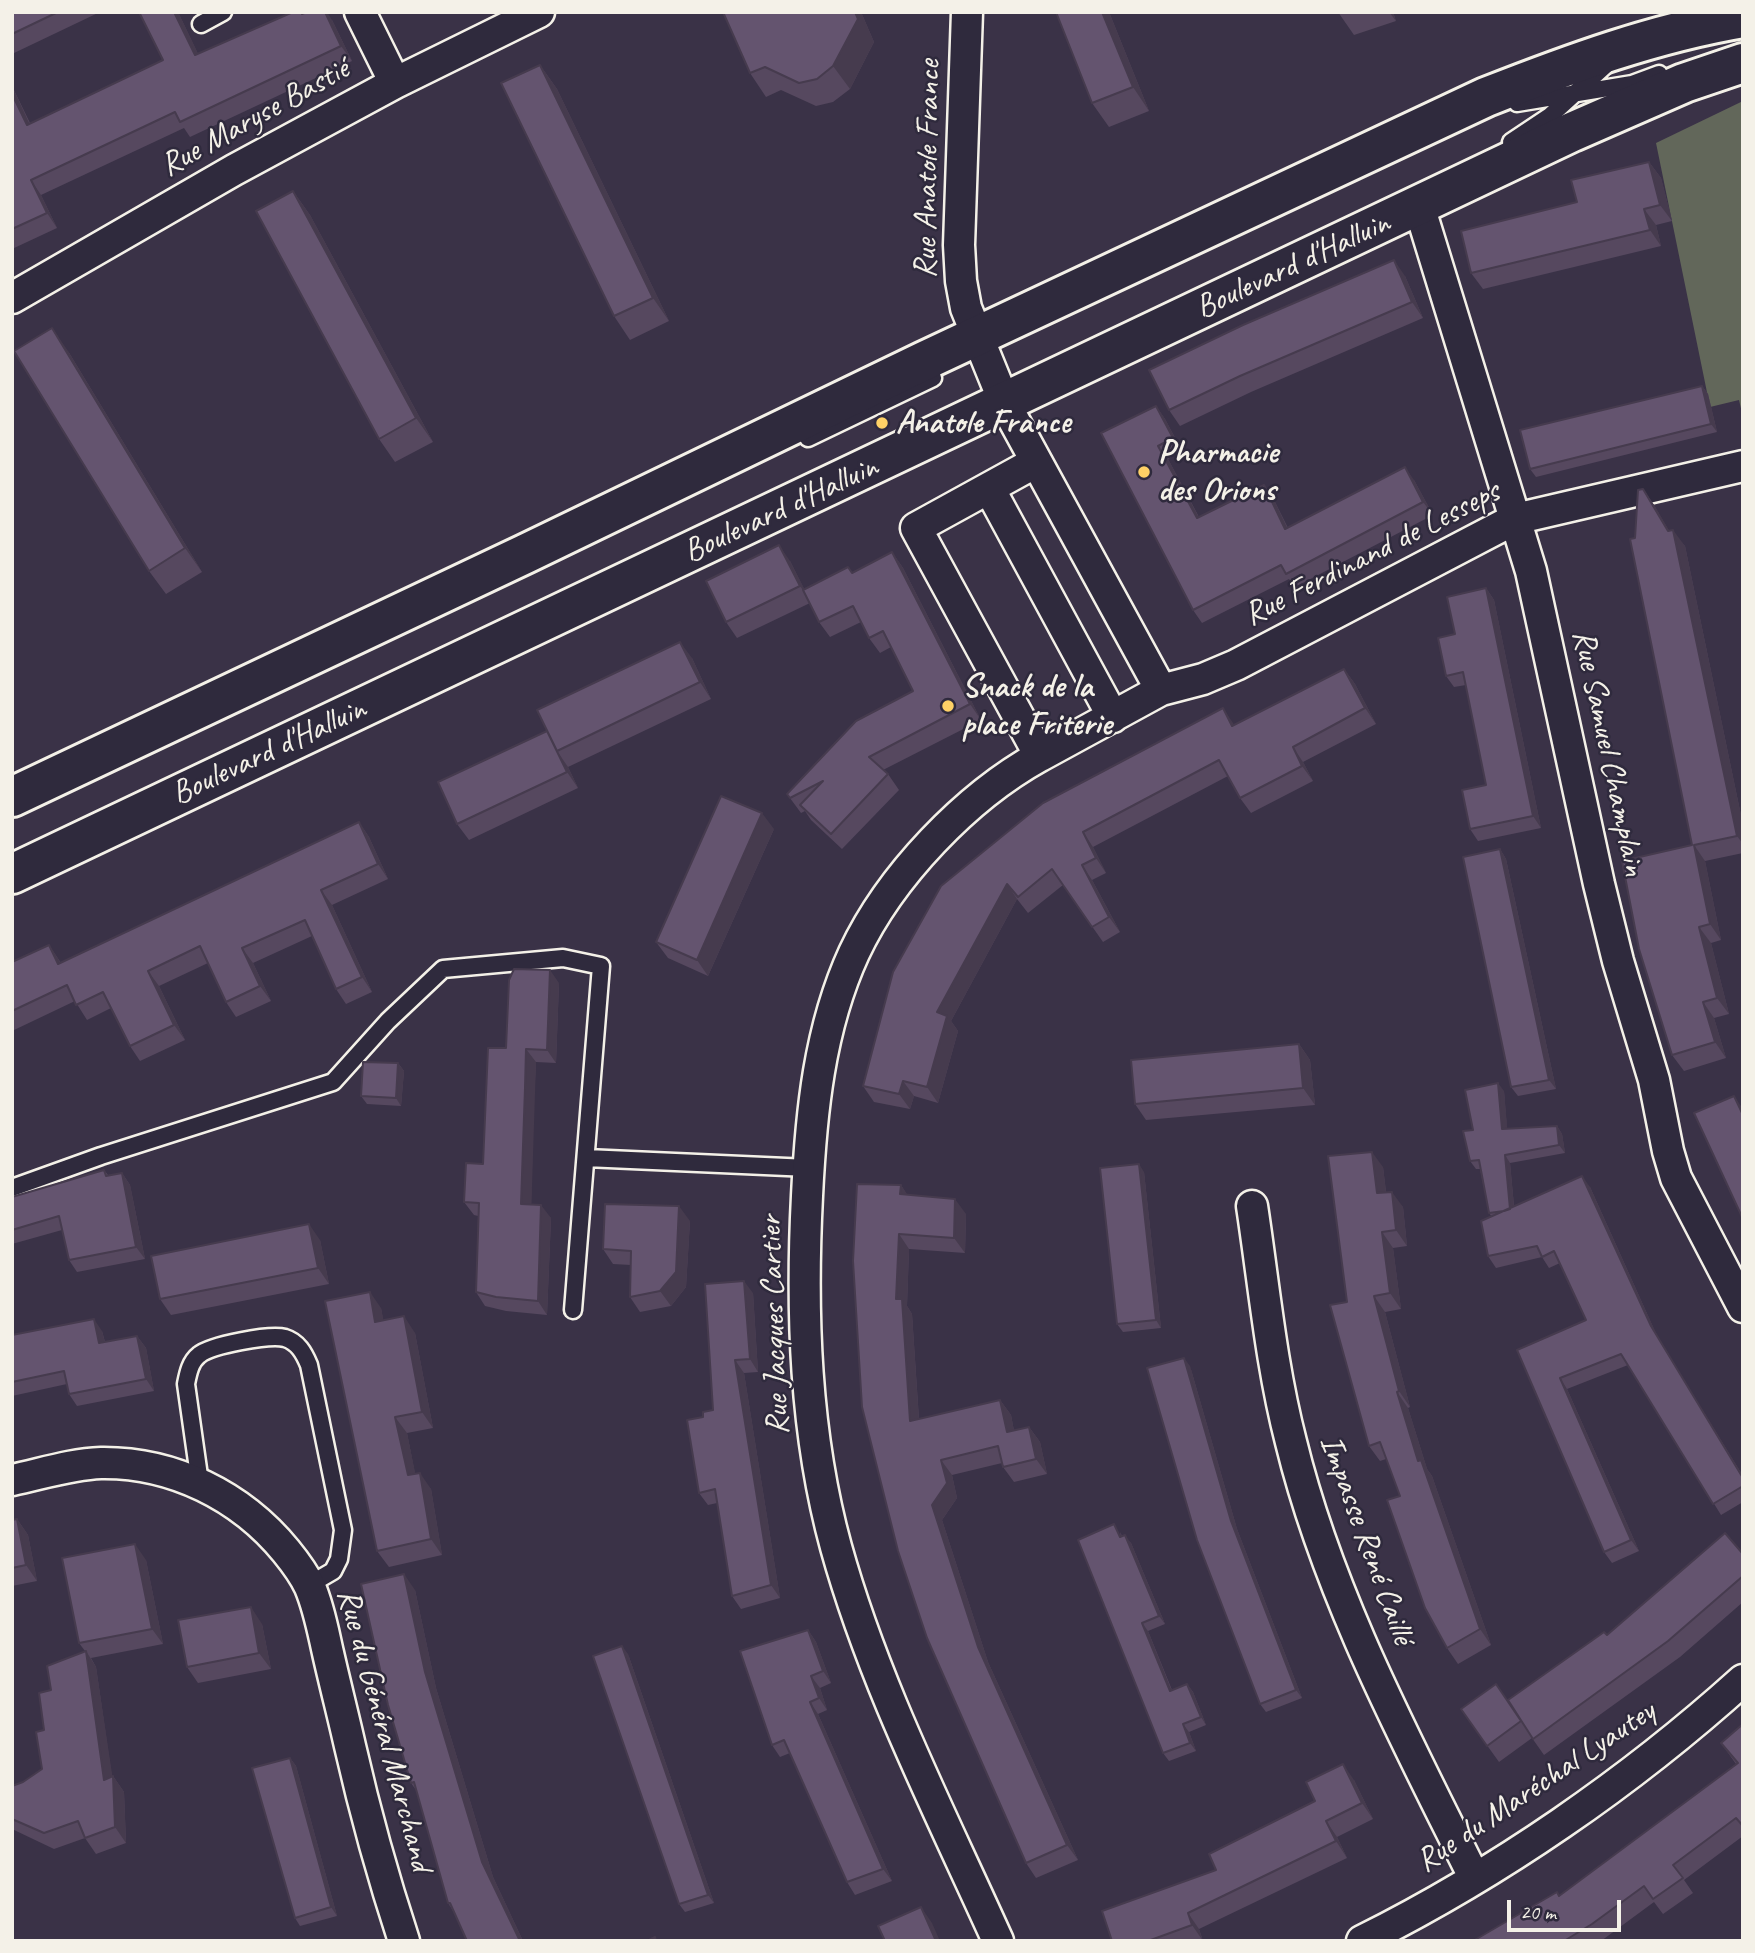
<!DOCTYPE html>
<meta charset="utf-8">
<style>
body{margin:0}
#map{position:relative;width:1755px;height:1953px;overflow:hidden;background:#3a3247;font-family:Caveat,sans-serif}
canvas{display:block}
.frame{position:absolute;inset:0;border:14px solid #f4f1e8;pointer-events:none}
.scale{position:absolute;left:1507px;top:1900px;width:114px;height:32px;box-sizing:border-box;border:4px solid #f4f1e8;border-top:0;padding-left:9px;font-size:21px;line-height:24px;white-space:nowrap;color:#f4f1e8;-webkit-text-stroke:5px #2f2a3d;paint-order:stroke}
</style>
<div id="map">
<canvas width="1755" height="1953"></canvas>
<div class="frame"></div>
<div class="scale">20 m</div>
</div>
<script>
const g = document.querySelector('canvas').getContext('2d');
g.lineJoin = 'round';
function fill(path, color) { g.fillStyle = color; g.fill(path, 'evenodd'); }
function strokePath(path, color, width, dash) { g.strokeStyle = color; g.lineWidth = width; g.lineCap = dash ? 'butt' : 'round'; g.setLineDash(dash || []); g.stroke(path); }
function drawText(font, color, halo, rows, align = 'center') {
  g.font = font + ' Caveat,sans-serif'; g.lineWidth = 5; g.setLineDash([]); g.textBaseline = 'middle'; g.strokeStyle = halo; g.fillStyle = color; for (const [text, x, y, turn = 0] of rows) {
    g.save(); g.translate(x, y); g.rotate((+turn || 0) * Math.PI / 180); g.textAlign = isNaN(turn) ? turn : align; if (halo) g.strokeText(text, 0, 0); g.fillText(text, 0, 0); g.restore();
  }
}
fill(new Path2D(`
 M1743 101V417L1739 400 1710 407 1656 143Z`), '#62675a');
const service = new Path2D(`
 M201 24 223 12
 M1517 103 1632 84 1659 74
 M1511 142 1550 116 1608 63
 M808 438 933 378
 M586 1158 809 1168
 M12 1188 101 1156 333 1082 388 1021 443 969 563 958 601 966 573 1310
 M200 1483 186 1384C188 1374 190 1362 199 1355 211 1345 270 1334 285 1338 298 1342 304 1353 309 1365L343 1530 339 1559 333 1571 309 1585`);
const minor = new Path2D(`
 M360 12 395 83
 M967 12 959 245 961 281 966 308 1005 404 1161 690 1040 756 916 528 1036 462
 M1419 206 1531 571 1599 884 1618 961 1654 1080 1668 1151 1676 1178 1743 1307
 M12 298 234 170 395 83 539 12
 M989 488 1113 717
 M1161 690 1203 679 1236 665 1515 519 1743 466
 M1252 1206C1264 1285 1271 1365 1291 1442 1328 1594 1405 1738 1474 1877
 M12 1480C41 1474 71 1464 101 1463 173 1462 241 1496 286 1551 295 1562 304 1574 310 1587 319 1608 323 1631 328 1653 335 1684 343 1715 350 1746 365 1812 383 1877 404 1941
 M998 1941C940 1812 874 1684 836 1547 805 1434 801 1313 807 1196 811 1114 819 1029 854 953 890 876 966 797 1040 756
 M1362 1941C1498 1873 1630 1782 1743 1680`);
const secondary = new Path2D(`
 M12 797 525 554 924 361 1486 97C1570 64 1654 33 1743 18
 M12 874 1572 132 1684 83 1743 63`);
strokePath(service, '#f4f1e8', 21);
strokePath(minor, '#f4f1e8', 35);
strokePath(secondary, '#f4f1e8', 44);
strokePath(service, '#2f2a3d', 16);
strokePath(minor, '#2f2a3d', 30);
strokePath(secondary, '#2f2a3d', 38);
fill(new Path2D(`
 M12 12H100L12 54Z
 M139 12H178L198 54 302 12 303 14 332 20 352 61 190 137 184 128 41 195 57 228 12 249V86L30 123 163 60Z
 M723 12H861L874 42 850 89 833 102 816 106 781 90 766 97 750 73Z
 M1056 12H1109L1149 111 1109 127 1092 103Z
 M1338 12H1393L1396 21 1354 35Z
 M540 65 557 89 669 321 630 340 614 316Z
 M1649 162 1661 178 1672 221 1656 225 1661 246 1483 289 1471 273 1577 202Z
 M293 191 310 215 433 442 395 462 379 439Z
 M1405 276 1423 318 1251 392 1180 426 1169 410Z
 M68 351 202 572 166 594 149 571Z
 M1702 386 1708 394 1717 432 1536 477 1530 469Z
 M1156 406 1165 419 1182 451 1168 459 1199 517 1264 485 1273 498 1288 528 1414 480 1433 515 1295 587 1289 579 1202 623 1193 610 1101 433Z
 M1643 489 1654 505 1669 531 1685 546 1743 825V853L1705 861 1721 940 1711 943 1729 1014 1714 1018 1726 1058 1684 1071 1672 1055 1692 845 1635 538Z
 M892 552 903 568 981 720 883 770 888 774 899 790 842 849 811 820 805 811 801 813 787 794 913 691 891 647 880 653 869 638 861 622 830 637 819 622 810 603 737 638 726 622 790 561 804 589 852 573Z
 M1486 588 1494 600 1541 828 1478 841 1470 829 1486 785 1466 685 1454 687 1446 676 1455 634Z
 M692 658 711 699 568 767 578 788 469 840 457 824 547 731Z
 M1344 669 1355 684 1376 724 1303 762 1313 781 1251 813 1240 798 1228 776 1093 847 1106 873 1092 880 1120 932 1103 942 1063 885 1028 913 1017 899 951 1021 958 1031 938 1103 914 1096 910 1109 874 1102 863 1086 941 886 1235 725Z
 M359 822 369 837 388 879 332 905 372 992 346 1004 336 989 312 936 253 963 271 1001 236 1017 226 1002 208 963 159 986 185 1040 140 1061 130 1046 111 1008 87 1020 75 1001 12 1031V962L49 945 61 963Z
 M774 829 708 976 668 958 656 942Z
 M1500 849 1506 859 1556 1089 1518 1096 1511 1087Z
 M559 983 556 1063 536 1062 534 1101 531 1205 551 1218 547 1315 506 1311 485 1306 476 1292 478 1216 474 1215 464 1202 483 1164 506 1048Z
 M1299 1044 1310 1060 1315 1105 1146 1120 1135 1104Z
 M398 1063 404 1071 401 1106 367 1104 361 1096Z
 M1504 1091 1507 1129 1557 1126 1562 1134 1565 1153 1510 1163 1514 1206 1590 1187 1658 1338 1743 1476V1502L1721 1515 1628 1365 1567 1389 1639 1551 1612 1563 1604 1552 1517 1350 1586 1320 1560 1263 1549 1268 1542 1257 1496 1268 1488 1256 1492 1217 1489 1213 1480 1169H1476L1470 1161 1473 1130Z
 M1383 1167 1386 1192 1403 1207 1407 1246 1393 1248 1401 1309 1385 1312 1410 1407 1408 1408 1427 1469 1432 1476 1491 1645 1458 1664 1447 1648 1400 1496 1386 1459 1380 1461 1369 1446 1347 1302Z
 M104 1170 108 1175 122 1173 130 1185 145 1259 77 1272 69 1260 62 1230 12 1244V1197Z
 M1144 1172 1161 1328 1123 1332 1117 1324Z
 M901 1185 907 1195 966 1214 965 1253 909 1249 907 1306 912 1314 919 1419 1000 1400 1011 1415 1014 1431 1029 1427 1040 1442 1047 1474 1014 1482 1003 1467 1002 1463 952 1475 957 1498 942 1520 988 1662 1078 1860 1036 1878 1026 1863 862 1407Z
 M690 1221 686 1287 671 1306 640 1312 630 1297 631 1265 613 1264 603 1249Z
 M320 1240 329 1284 171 1315 160 1299Z
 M753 1293 758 1372 744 1373 780 1598 741 1609 732 1596 717 1503 708 1505 699 1493 703 1417 713 1410Z
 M381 1308 383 1320 415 1333 433 1428 407 1433 415 1474 431 1489 442 1555 389 1567 377 1551Z
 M102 1331 105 1342 137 1336 146 1348 154 1391 77 1406 69 1394 67 1384 12 1396V1335Z
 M1190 1366 1237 1529 1302 1698 1266 1712 1260 1704Z
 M17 1519 28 1535 37 1581 12 1586V1520Z
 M1120 1532 1122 1536 1131 1543 1165 1624 1148 1631 1172 1690 1187 1684 1193 1692 1206 1725 1189 1732 1196 1751 1169 1761 1163 1753Z
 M1743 1554V1602L1680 1657 1544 1755 1532 1738 1499 1762 1461 1709 1496 1684 1527 1729 1607 1635Z
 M146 1560 163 1644 91 1658 96 1667 112 1777 113 1776 124 1792 126 1843 96 1854 85 1838 54 1849 12 1829V1786L23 1782 42 1769 44 1730 51 1690 85 1651 79 1643Z
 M415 1590 436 1688 493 1877 523 1941H467L455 1914 448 1903 416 1790 411 1783Z
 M262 1624 271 1669 198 1683 187 1667Z
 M808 1630 816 1642 831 1683 820 1688 827 1710 818 1714 892 1881 855 1895 847 1882 790 1753 780 1757 772 1745Z
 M628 1654 714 1903 685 1912 679 1904Z
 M1743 1724V1836L1684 1880 1693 1893 1663 1914 1654 1902 1601 1941H1473L1559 1896 1736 1764 1721 1743Z
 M290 1758 296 1766 337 1916 300 1926 295 1918Z
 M1354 1780 1373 1819 1337 1837 1347 1858 1199 1929 1203 1941H1112L1315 1801Z`), '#56485f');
fill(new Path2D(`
 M174 12H178L206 70 195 55Z
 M325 12H327L332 20 352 61 341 46Z
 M855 12H861L874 42 850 89 833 66Z
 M1102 12H1109L1149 111 1133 87Z
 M1389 12H1393L1396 21Z
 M540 65 557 89 669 321 653 298Z
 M12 86 37 140 27 125 12 94Z
 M1649 162 1661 178 1672 221 1660 205Z
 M31 180 41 195 57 228 47 213Z
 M293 191 310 215 433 442 416 418Z
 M1644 209 1656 225 1661 246 1650 230Z
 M1394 260 1405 276 1423 318 1412 302Z
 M52 328 68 351 202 572 185 548Z
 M1702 386 1708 394 1717 432 1711 424Z
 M1156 406 1165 419 1182 451 1173 438Z
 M1158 446 1168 459 1206 531 1197 518Z
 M1405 467 1414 480 1433 515 1423 502Z
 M1264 485 1273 498 1294 542 1285 529Z
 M1643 489 1654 505 1676 542 1673 530 1685 546 1743 825V844L1737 836 1668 531Z
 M779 545 790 561 811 602 800 586Z
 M892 552 903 568 981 720 970 704Z
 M1486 588 1494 600 1541 828 1533 816Z
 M680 642 692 658 711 699 700 682Z
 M1344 669 1355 684 1376 724 1365 708Z
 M1223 708 1233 723 1243 742 1232 726Z
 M1293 747 1303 762 1313 781 1302 766Z
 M557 751 568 767 578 788 567 772Z
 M762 813 774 829 708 976 697 960Z
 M359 822 369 837 388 879 378 864Z
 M1083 832 1093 847 1106 873 1096 858Z
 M1694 845 1705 861 1721 940 1710 924Z
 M1500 849 1506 859 1556 1089 1549 1080Z
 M1082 865 1092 880 1120 932 1109 917Z
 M1007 884 1017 899 951 1021 958 1031 938 1103 927 1087 937 1012Z
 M321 890 332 905 372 992 362 977Z
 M1699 927 1711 943 1729 1014 1717 998Z
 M49 945 59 960 68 979 58 964Z
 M242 948 253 963 271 1001 260 986Z
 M550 970 559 983 556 1063 547 1050Z
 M148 971 159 986 185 1040 174 1025Z
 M1703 1002 1714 1018 1726 1058 1715 1042Z
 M1299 1044 1310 1060 1315 1105 1303 1088Z
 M526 1049 536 1062 531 1218 521 1204Z
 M398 1063 404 1071 401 1106 396 1098Z
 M903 1081 914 1096 910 1109 899 1094Z
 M1498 1083 1504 1091 1508 1137 1502 1129Z
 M1734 1096 1743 1109V1115Z
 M1557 1126 1562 1134 1565 1153 1559 1145Z
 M1372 1152 1383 1167 1388 1209 1377 1193Z
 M1505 1155 1510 1163 1515 1218 1510 1210Z
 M1139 1164 1144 1172 1161 1328 1156 1320Z
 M122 1173 130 1185 145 1259 136 1247Z
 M1582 1176 1590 1187 1658 1338 1743 1478 1651 1326Z
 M901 1185 911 1200 900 1194Z
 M1392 1192 1403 1207 1407 1246 1396 1230Z
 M955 1199 966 1214 965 1253 954 1238Z
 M541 1205 551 1218 547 1315 538 1301Z
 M679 1206 690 1221 686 1287 671 1306 660 1291Z
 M309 1224 320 1240 329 1284 318 1268Z
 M1382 1232 1393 1248 1401 1309 1390 1293Z
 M899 1234 909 1249 907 1306 912 1314 920 1436 910 1421 896 1299Z
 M744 1281 753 1293 758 1372 750 1359Z
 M370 1292 381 1308 387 1338 375 1322Z
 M1374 1296 1385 1312 1410 1407 1399 1391Z
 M404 1316 415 1333 433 1428 422 1412Z
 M94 1319 102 1331 108 1355 99 1343Z
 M137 1336 146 1348 154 1391 146 1379Z
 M1184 1358 1190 1366 1237 1529 1302 1698 1296 1690 1231 1521Z
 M735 1360 744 1373 780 1598 771 1585Z
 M1560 1378 1567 1389 1639 1551 1631 1540Z
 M1397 1392 1408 1408 1427 1469 1432 1476 1491 1645 1480 1629 1418 1461Z
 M1000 1400 1011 1415 1017 1447 1007 1432Z
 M395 1417 407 1433 419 1492 408 1475Z
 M1029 1427 1040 1442 1047 1474 1036 1459Z
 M941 1460 952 1475 957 1498 942 1520 988 1662 1078 1860 1067 1845 978 1647 932 1505Z
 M420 1473 431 1489 442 1555 431 1539Z
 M17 1519 28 1535 37 1581 26 1565Z
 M1125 1535 1131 1543 1165 1624 1159 1616Z
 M135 1544 146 1560 163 1644 152 1629Z
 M404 1574 415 1590 436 1688 493 1877 523 1941H520L482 1862 425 1672Z
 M251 1607 262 1624 271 1669 259 1653Z
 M1142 1623 1148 1631 1175 1699 1170 1691Z
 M808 1630 816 1642 831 1683 823 1671Z
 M622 1646 628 1654 714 1903 708 1895Z
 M86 1651 96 1667 114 1787 113 1776 124 1792 126 1843 115 1827 104 1780Z
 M811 1676 820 1688 827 1710 819 1698Z
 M1187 1684 1193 1692 1206 1725 1201 1717Z
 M810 1702 818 1714 892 1881 883 1869Z
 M1183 1724 1189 1732 1196 1751 1190 1743Z
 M290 1758 296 1766 337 1916 331 1907Z
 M1343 1764 1354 1780 1373 1819 1362 1803Z
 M1326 1821 1337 1837 1347 1858 1336 1841Z
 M921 1907 932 1923 940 1941H936Z
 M1188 1913 1199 1929 1203 1941 1192 1925Z`), '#463b4e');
const building = new Path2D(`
 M12 12H58L12 34Z
 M139 12H174L195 55 293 12H301L302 14 307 12H325L341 46 180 122 175 112 31 180 47 213 12 229V94L27 125 163 60Z
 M723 12H855L858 19 833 66 817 79 799 83 765 67 750 73Z
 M1056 12H1102L1133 87 1092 103Z
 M540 65 653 298 614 316 501 83Z
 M1649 162 1660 205 1644 209 1650 230 1471 273 1461 231 1577 202 1571 180Z
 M293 191 416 418 379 439 256 211Z
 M1394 260 1412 302 1240 376 1169 410 1149 370 1243 325Z
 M52 328 185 548 149 571 14 351Z
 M1702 386 1711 424 1530 469 1520 430Z
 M1156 406 1173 438 1158 446 1197 518 1264 485 1285 529 1405 467 1423 502 1286 574 1281 565 1193 610 1101 433Z
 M1643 489 1668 531 1673 530 1737 836 1694 845 1710 924 1699 927 1717 998 1703 1002 1715 1042 1672 1055 1639 949 1622 861 1692 845 1630 539 1635 538 1638 490Z
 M779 545 800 586 726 622 706 581Z
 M892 552 970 704 869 757 888 774 831 834 800 805 823 781 790 798 787 794 856 721 913 691 883 631 869 638 853 606 819 622 803 590 848 567 852 573Z
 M1486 588 1533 816 1470 829 1462 790 1486 785 1463 672 1446 676 1438 638 1455 634 1447 597Z
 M680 642 700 682 557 751 537 710Z
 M1344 669 1365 708 1293 747 1302 766 1240 798 1219 760 1083 832 1096 858 1082 865 1109 917 1092 927 1052 869 1018 897 1007 884 937 1012 947 1016 927 1087 903 1081 899 1094 863 1086 893 972 941 886 1043 803 1223 708 1232 726Z
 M547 731 567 772 457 824 438 782Z
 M721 796 762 813 697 960 656 942Z
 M359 822 378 864 321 890 362 977 336 989 305 920 242 948 260 986 226 1002 200 946 148 971 174 1025 130 1046 103 992 76 1005 67 985 12 1011V962L49 945 58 964Z
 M1500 849 1549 1080 1511 1087 1463 857Z
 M514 969 550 970 547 1050 526 1049 525 1088 521 1204 541 1205 538 1301 496 1297 476 1292 479 1203 464 1202 466 1163 483 1164 488 1048H506L509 980Z
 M1299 1044 1303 1088 1135 1104 1131 1060Z
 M363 1062 398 1063 396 1098 361 1096Z
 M1498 1083 1502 1129 1557 1126 1559 1145 1505 1155 1510 1209 1504 1211 1489 1213 1479 1160 1470 1161 1463 1131 1473 1130 1465 1090Z
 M1734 1096 1743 1115V1219L1694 1113Z
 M1372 1152 1377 1193 1392 1192 1396 1230 1382 1232 1390 1293 1374 1296 1399 1391 1397 1392 1418 1461 1421 1460 1480 1629 1447 1648 1425 1608 1387 1500 1400 1496 1380 1442 1369 1446 1330 1305 1347 1302 1328 1156Z
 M1139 1164 1156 1320 1117 1324 1100 1168Z
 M104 1170 106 1176 122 1173 136 1247 69 1260 59 1216 12 1230V1197Z
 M1582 1176 1651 1326 1743 1478V1486L1713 1504 1621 1354 1560 1378 1631 1540 1604 1552 1517 1350 1586 1320 1554 1251 1542 1257 1537 1246 1488 1256 1481 1221Z
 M857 1184 901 1185 900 1194 955 1199 954 1238 899 1234 896 1299H902L910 1421 1000 1400 1007 1432 1029 1427 1036 1459 1003 1467 998 1446 941 1460 947 1483 932 1505 978 1647 1067 1845 1026 1863 927 1638 898 1551 862 1407 853 1261Z
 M605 1204 679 1206 676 1272 660 1291 630 1297 631 1251 603 1249Z
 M309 1224 318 1268 160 1299 151 1256Z
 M744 1281 750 1359 735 1360 771 1585 732 1596 715 1489 699 1493 687 1420 703 1417V1412L713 1410 705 1284Z
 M370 1292 375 1322 404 1316 422 1412 395 1417 408 1475 420 1473 431 1539 377 1551 325 1301Z
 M94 1319 99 1343 137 1336 146 1379 69 1394 64 1371 12 1382V1335Z
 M1184 1358 1231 1521 1296 1690 1260 1704 1197 1540 1147 1368Z
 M17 1519 26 1565 12 1568V1520Z
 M1114 1524 1120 1537 1125 1535 1159 1616 1142 1623 1170 1691 1187 1684 1201 1717 1183 1724 1190 1743 1163 1753 1078 1540Z
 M1725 1533 1743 1554V1576L1668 1641 1533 1739 1508 1700 1604 1632 1607 1635Z
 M135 1544 152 1629 79 1643 62 1558Z
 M404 1574 425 1672 482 1862 520 1941H467L450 1903H448L414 1782 411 1783 388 1705 361 1584Z
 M251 1607 259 1653 187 1667 178 1620Z
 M808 1630 823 1671 811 1676 819 1698 810 1702 883 1869 847 1882 784 1740 772 1745 740 1651Z
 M622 1646 708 1895 679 1904 593 1656Z
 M86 1651 104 1780 113 1776 115 1827 85 1838 78 1821 44 1833 12 1819V1786L23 1782 42 1769 36 1732 44 1730 39 1693 51 1690 47 1666Z
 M1496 1684 1521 1721 1487 1746 1461 1709Z
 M1743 1724V1826L1736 1818 1673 1865 1683 1878 1653 1899 1644 1886 1592 1924 1564 1941H1473L1557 1892 1559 1896 1738 1763 1721 1743Z
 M290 1758 331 1907 295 1918 252 1768Z
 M1343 1764 1362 1803 1326 1821 1336 1841 1188 1913 1192 1925 1148 1941H1112L1102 1911 1216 1870 1209 1854 1315 1801 1306 1782Z
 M921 1907 936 1941H885L878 1926Z
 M655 1937 656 1941H647Z`);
fill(building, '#64546f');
strokePath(building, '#463b4e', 2);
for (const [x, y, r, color] of [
 [882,423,7,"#ffd166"],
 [1144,472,7,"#ffd166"],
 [948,706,7,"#ffd166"]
]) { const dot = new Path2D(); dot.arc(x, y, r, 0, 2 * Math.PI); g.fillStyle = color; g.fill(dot); strokePath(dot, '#2f2a3d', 2.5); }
drawText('33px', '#f4f1e8', '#2f2a3d', [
 ["Rue Maryse Bastié",255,118,-29],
 ["Rue Anatole France",928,169,-89],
 ["Boulevard d'Halluin",1293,266,-25],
 ["Boulevard d'Halluin",781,510,-25],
 ["Rue Ferdinand de Lesseps",1372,554,-27],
 ["Boulevard d'Halluin",269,752,-25],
 ["Rue Samuel Champlain",1608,753,78],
 ["Rue Jacques Cartier",775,1325,-92],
 ["Impasse René Caillé",1366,1540,70],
 ["Rue du Général Marchand",384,1730,75],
 ["Rue du Maréchal Lyautey",1536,1787,-34]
]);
drawText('bold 33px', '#f4f1e8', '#2f2a3d', [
 ["Anatole France",896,423],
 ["Pharmacie",1158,453],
 ["des Orions",1158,491],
 ["Snack de la",962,687],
 ["place Friterie",962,725]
], 'left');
</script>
